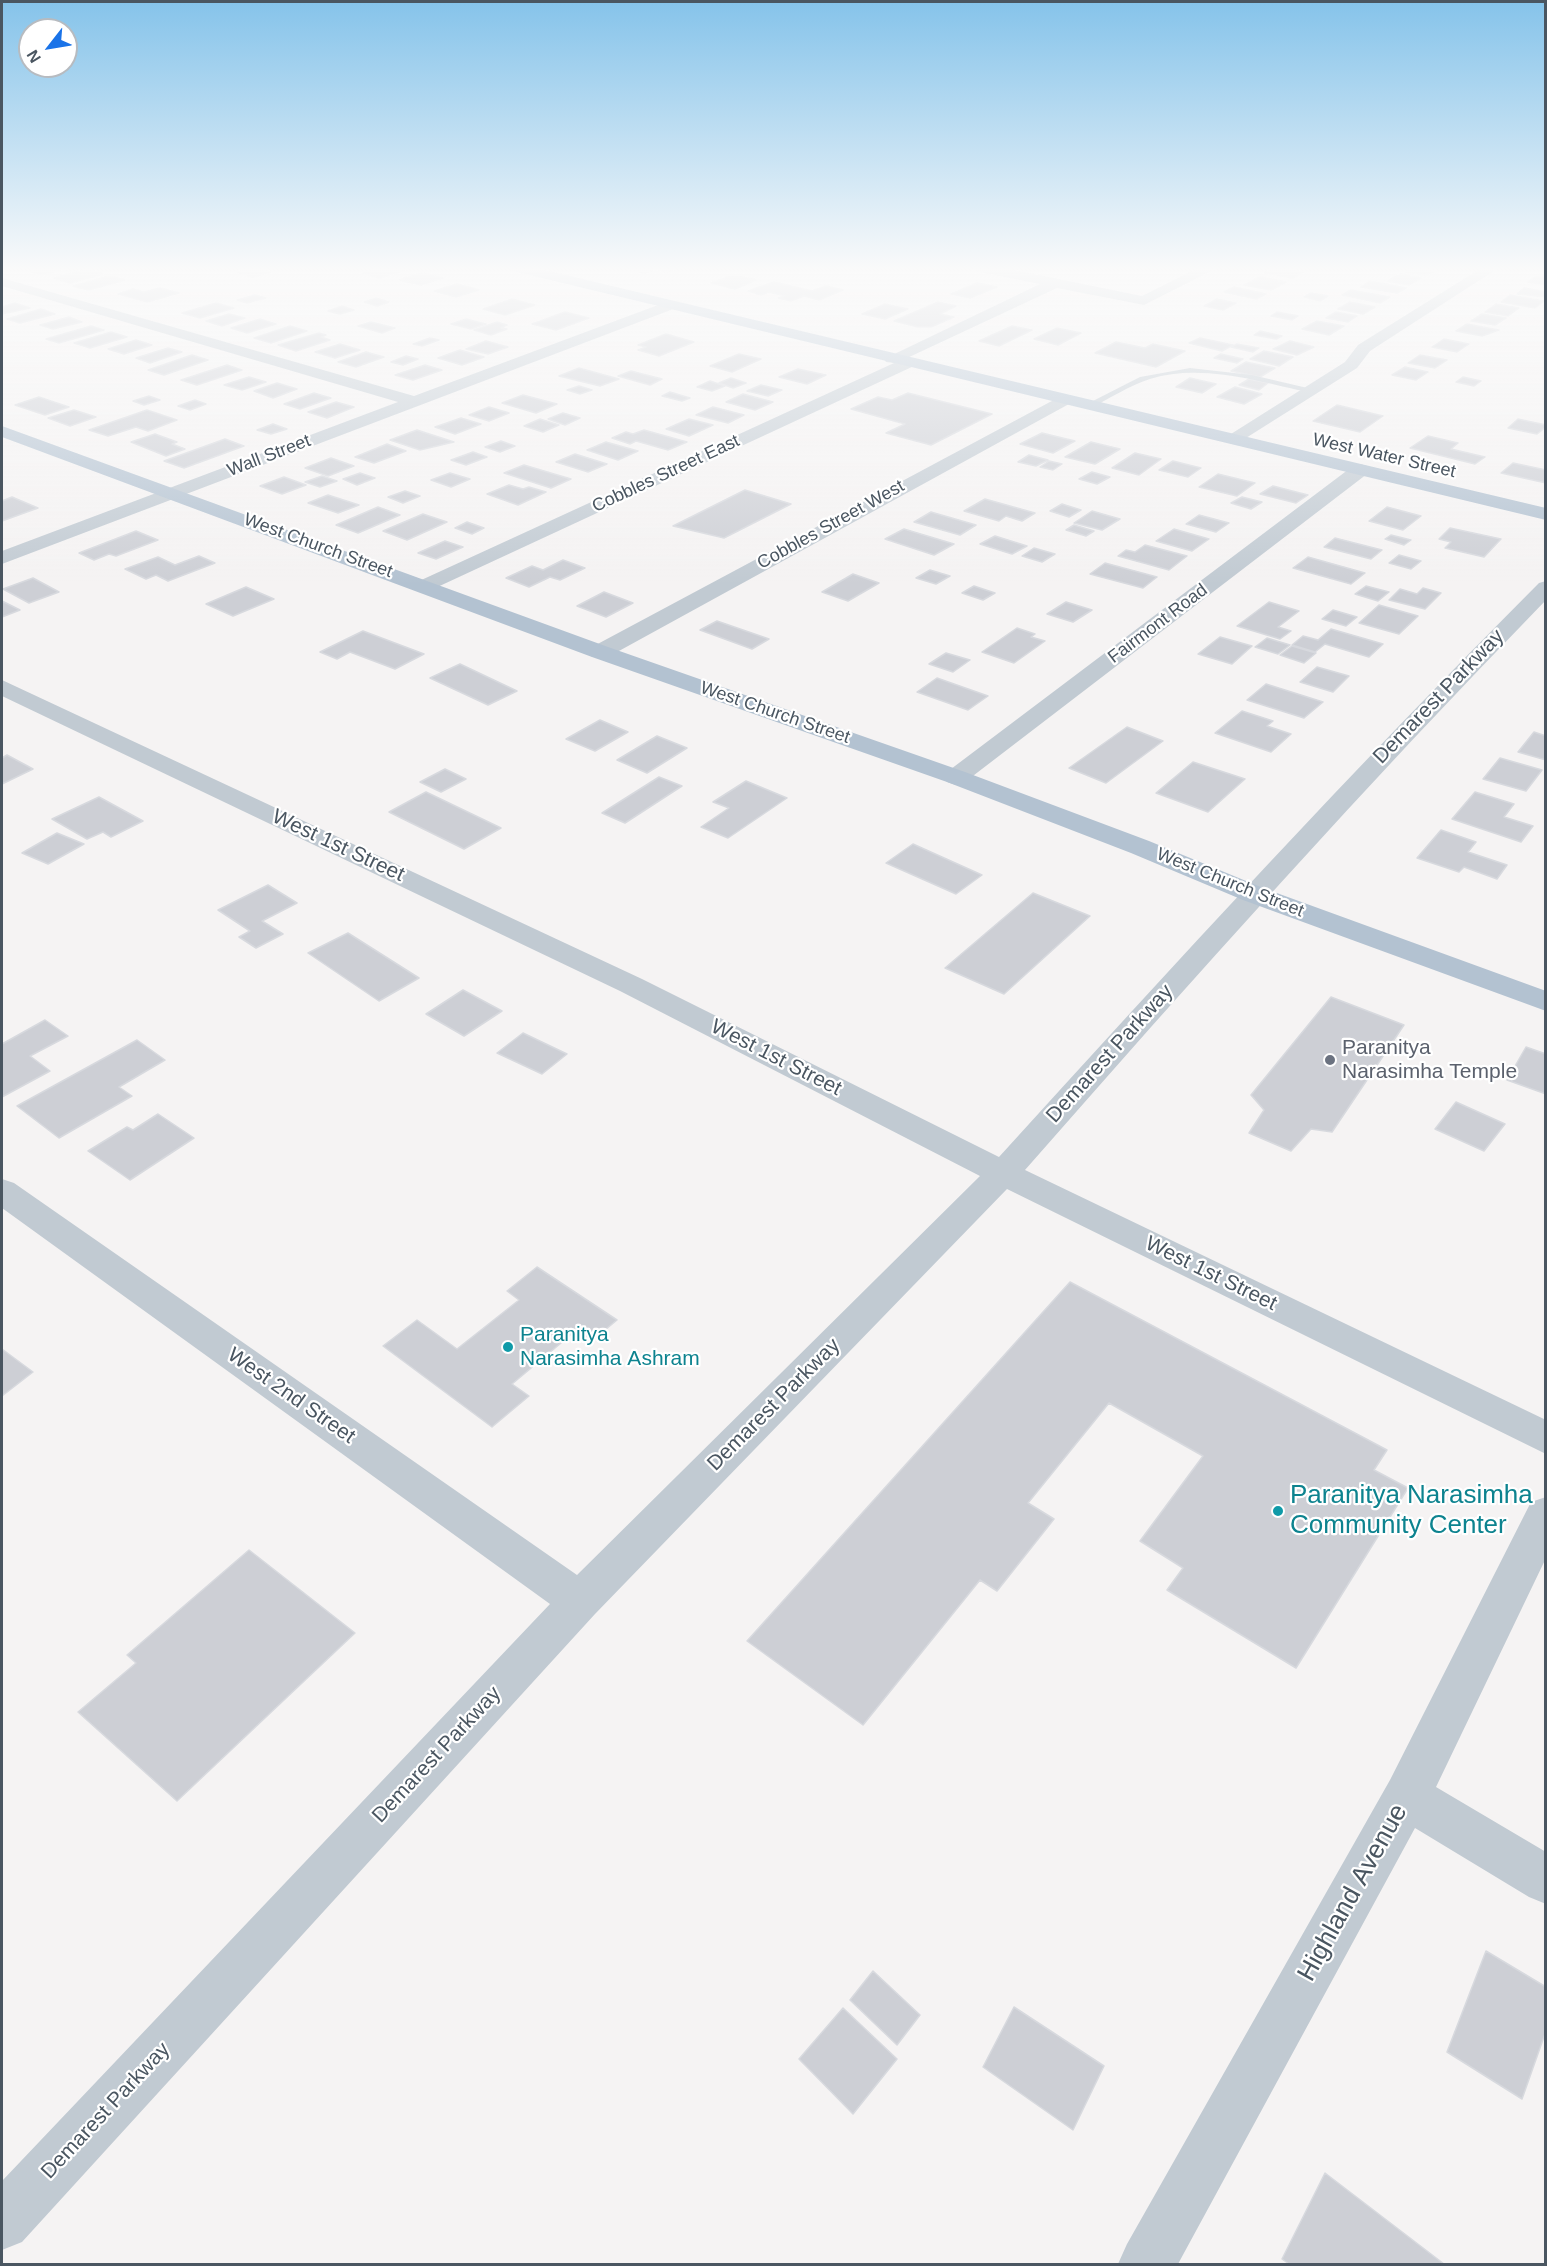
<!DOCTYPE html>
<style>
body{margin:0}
#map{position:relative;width:1547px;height:2266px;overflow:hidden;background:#f5f3f3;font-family:Arial,sans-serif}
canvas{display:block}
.frame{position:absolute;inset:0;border:3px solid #4a5661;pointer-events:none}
.north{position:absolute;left:18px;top:18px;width:60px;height:60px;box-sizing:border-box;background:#fff;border:2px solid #b7bbc0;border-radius:50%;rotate:239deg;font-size:16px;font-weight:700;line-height:24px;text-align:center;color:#4a5661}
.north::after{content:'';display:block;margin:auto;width:21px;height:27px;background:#1a73e8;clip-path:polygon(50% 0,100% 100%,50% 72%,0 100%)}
</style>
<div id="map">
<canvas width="1547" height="2266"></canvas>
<div class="frame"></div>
<div class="north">N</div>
</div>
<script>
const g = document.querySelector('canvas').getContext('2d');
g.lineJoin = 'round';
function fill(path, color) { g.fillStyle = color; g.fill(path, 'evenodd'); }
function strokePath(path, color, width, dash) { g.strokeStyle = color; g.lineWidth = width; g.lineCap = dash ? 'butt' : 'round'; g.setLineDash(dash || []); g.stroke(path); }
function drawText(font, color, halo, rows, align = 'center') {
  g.font = font + ' Arial,sans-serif'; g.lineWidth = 4.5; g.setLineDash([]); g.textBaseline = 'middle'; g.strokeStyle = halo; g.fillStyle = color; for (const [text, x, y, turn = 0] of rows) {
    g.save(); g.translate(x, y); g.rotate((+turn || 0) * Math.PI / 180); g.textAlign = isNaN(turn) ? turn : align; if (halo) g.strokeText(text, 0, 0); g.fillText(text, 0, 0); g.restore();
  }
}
const building = new Path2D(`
 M44 267H71L42 275 29 271Z
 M254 267 271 272 253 277 237 272Z
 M383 267H400L407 269 379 278 363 273Z
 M680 267 667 272 655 269 645 273 627 268Z
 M1275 267H1278L1303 272 1293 278 1265 273Z
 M1412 267H1417L1434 271 1426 275 1405 272Z
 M88 269 103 274 70 283 54 278Z
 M422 273 443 278 421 285 399 280Z
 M1401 274 1421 278 1409 285 1388 281Z
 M110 276 125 280 88 290 73 286Z
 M1536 276 1546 278V285L1528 282Z
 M728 277H743L756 280 735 289 711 283Z
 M1260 277 1286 282 1271 290 1244 285Z
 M1370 281 1406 288 1397 293 1361 287Z
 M774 282 812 291 826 286 843 290 819 300 804 296 791 301 778 298 785 296 769 292 761 295 748 291Z
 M977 283 997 287 970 298 951 294Z
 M457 284 479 290 456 297 434 291Z
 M1234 287 1266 294 1256 299 1224 292Z
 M160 288 179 293 147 302 118 294 133 289 144 292Z
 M1524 288 1546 292V297L1517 294Z
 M1351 290 1390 297 1380 303 1342 295Z
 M1311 293 1328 296 1320 301 1304 297Z
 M255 295 266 298 247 303 237 300Z
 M1510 295 1544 301 1535 308 1501 302Z
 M376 298 389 302 377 306 364 302Z
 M512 299 535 305 505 315 483 309Z
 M1217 299 1236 303 1223 310 1204 306Z
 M938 302 956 306 940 314 954 317 931 327H918L894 321Z
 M1350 302 1375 307 1363 314 1338 309Z
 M15 303 30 308 2 314V307Z
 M216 303 234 308 200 318 182 313Z
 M885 304 908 309 885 319 862 314Z
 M1496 304 1519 308 1508 316 1485 312Z
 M342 306 354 310 340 314 328 311Z
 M41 309 55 314 20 323 7 319Z
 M565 312 589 318 556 330 532 324Z
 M1277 312 1298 316 1292 320 1271 316Z
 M1336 312 1357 316 1348 322 1326 318Z
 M229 314 245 318 222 326 206 321Z
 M1482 314 1506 318 1495 325 1471 321Z
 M69 317 82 322 53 329 40 325Z
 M260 319 276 324 247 333 231 328Z
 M466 319 486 324 471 329 451 324Z
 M1317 321 1344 326 1329 335 1302 329Z
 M371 322 395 328 382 333 358 326Z
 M497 322 507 325 501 328 507 329 491 335 474 330Z
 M1467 324 1499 330 1482 336 1456 331Z
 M91 326 104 330 59 343 46 339Z
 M290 326 307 331 271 343 254 338Z
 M1012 326 1032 330 999 346 979 341Z
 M1057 328 1081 333 1058 345 1034 339Z
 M1260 331 1282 336 1276 339 1254 335Z
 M111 332 127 337 90 348 74 343Z
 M319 333 326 335 321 337 330 340 296 351 278 345Z
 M666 334 694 342 659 356 638 350 646 347 638 345Z
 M430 338 439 340 422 346 413 344Z
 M1200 338 1233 345 1222 351 1189 343Z
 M1444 339 1469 344 1457 352 1432 347Z
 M136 340 152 345 124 354 108 349Z
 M486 341 508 347 488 354 466 349Z
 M1290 341 1314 347 1297 355 1273 349Z
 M1116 342 1145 348 1153 344 1185 351 1156 367 1095 353Z
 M340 344 360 350 335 358 315 352Z
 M1237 344 1259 348 1253 352 1231 347Z
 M168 348 182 352 150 363 136 358Z
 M460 350 484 357 462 365 438 358Z
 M1264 351 1293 357 1279 366 1250 359Z
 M366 352 384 357 356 367 338 362Z
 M739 354 761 359 732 372 710 366Z
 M1221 354 1243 359 1237 363 1214 358Z
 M192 355 208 360 164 375 148 370Z
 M1420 355 1447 360 1435 368 1408 363Z
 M406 356 418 359 403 365 391 362Z
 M1246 362 1275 368 1260 377 1231 371Z
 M227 365 242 370 197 385 181 380Z
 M425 365 442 370 413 380 395 375Z
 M1405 367 1428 372 1416 380 1392 375Z
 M579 368 619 379 600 386 559 376Z
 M798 369 826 375 807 384 779 377Z
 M631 371 662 379 650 385 618 376Z
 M249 377 266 382 242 390 224 385Z
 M1463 377 1481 381 1474 386 1456 382Z
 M731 378 746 383 733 388 719 383Z
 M1190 378 1216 384 1202 393 1176 387Z
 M1249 379 1268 383 1259 390 1239 385Z
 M710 381 725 386 712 391 697 387Z
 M277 383 297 389 273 398 254 391Z
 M761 385 782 390 768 396 747 391Z
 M579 386 592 390 580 394 567 390Z
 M1235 387 1262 394 1244 404 1217 397Z
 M670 392 690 398 682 401 662 396Z
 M314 393 331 398 300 409 284 404Z
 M908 393 992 414 931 445 886 433 905 424 851 409 878 397 892 400Z
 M743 394 773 402 755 410 726 402Z
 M523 395 557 404 536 413 502 403Z
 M149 396 160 400 144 405 133 401Z
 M39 397 69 407 45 415 15 405Z
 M195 400 206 404 190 410 178 406Z
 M336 402 354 407 327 418 308 412Z
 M1337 405 1383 416 1360 432 1313 421Z
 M489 407 509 413 489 421 469 415Z
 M713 407 744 415 728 423 696 415Z
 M74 410 96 417 70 426 48 418Z
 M147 410 177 420 148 431 136 427 108 436 89 430Z
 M563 413 580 418 565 425 548 419Z
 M461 418 481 424 455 434 435 427Z
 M540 419 559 425 543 432 524 426Z
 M689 419 713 425 689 436 666 429Z
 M1518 419 1546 425V427L1537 434 1508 428Z
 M273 424 287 429 271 434 257 430Z
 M417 430 454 442 420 450 390 440Z
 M644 430 687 442 668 450 636 441 630 444 612 438 626 432 633 434Z
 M1042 433 1075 441 1053 453 1020 444Z
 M155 434 177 442 172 444 185 449 166 456 131 442Z
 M1428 436 1458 443 1451 449 1485 457 1475 464 1410 448Z
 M225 439 244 446 184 468 164 461Z
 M501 441 515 446 500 452 485 447Z
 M606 442 638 451 618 460 587 450Z
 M1091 442 1120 449 1095 464 1065 457Z
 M387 444 406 451 374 463 355 457Z
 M473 452 487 457 466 465 451 460Z
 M1135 453 1161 459 1139 475 1112 468Z
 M575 454 607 464 588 472 556 462Z
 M1029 455 1048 460 1036 466 1018 462Z
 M331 458 354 466 328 476 305 468Z
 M1049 461 1062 464 1053 470 1040 467Z
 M1173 461 1201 468 1188 477 1159 470Z
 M1513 463 1546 470V483L1501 473Z
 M524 465 571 479 551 488 504 473Z
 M1092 472 1110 477 1097 484 1079 479Z
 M360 473 375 478 357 485 343 479Z
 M450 473 470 479 451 487 431 480Z
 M1218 474 1255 483 1237 496 1199 487Z
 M322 476 337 481 320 487 305 482Z
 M284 477 306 485 282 494 260 486Z
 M509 485 523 489 529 487 546 492 518 505 487 494Z
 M1273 486 1308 495 1296 503 1260 494Z
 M745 490 791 504 724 538 673 526Z
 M405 491 420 496 403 503 388 497Z
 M328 495 359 505 338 513 308 503Z
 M12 497 38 508 2 521V501Z
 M1242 497 1262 502 1251 509 1231 503Z
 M985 499 1035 513 1022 521 1006 516 999 521 964 511Z
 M1062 504 1081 510 1069 517 1050 511Z
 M378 507 400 515 358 533 336 525Z
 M1387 507 1421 516 1403 530 1369 521Z
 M1092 511 1120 519 1102 530 1074 523Z
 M931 512 976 525 960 535 914 522Z
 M423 514 447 522 407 540 383 531Z
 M1199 515 1229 523 1216 532 1186 524Z
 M467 522 484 528 472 534 455 528Z
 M1074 525 1094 531 1086 536 1066 530Z
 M1450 528 1501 539 1484 557 1445 548 1451 542 1439 539Z
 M904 529 954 544 934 555 885 539Z
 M1174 529 1209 539 1192 551 1156 541Z
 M136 531 158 540 116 556 109 554 94 560 79 553Z
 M1391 535 1411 540 1404 545 1385 539Z
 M995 536 1027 546 1012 554 980 544Z
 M1335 538 1382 550 1371 559 1324 547Z
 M445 541 463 547 436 559 418 553Z
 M1145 545 1187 556 1169 570 1118 556 1126 550 1135 552Z
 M1034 548 1055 554 1042 562 1022 556Z
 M1399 555 1421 561 1411 569 1389 563Z
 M199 556 215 563 168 581 156 575 146 579 125 569 158 557 175 565Z
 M1308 557 1365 573 1351 584 1293 568Z
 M563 560 585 568 560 580 550 577 529 587 506 578 532 566 543 570Z
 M1105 563 1157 577 1143 588 1090 574Z
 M930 570 950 576 936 584 916 578Z
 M853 574 879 583 848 601 822 592Z
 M33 578 59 592 29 603 3 589Z
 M974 586 995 593 983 600 962 593Z
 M1366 586 1389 592 1378 601 1355 594Z
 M246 587 274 599 233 616 206 604Z
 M1423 588 1441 593 1425 609 1389 600 1400 589 1417 594Z
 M604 592 633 603 606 617 577 606Z
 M2 601 20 610 2 617Z
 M1066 602 1092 610 1073 622 1047 614Z
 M1269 602 1299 611 1278 627 1291 631 1280 639 1237 626Z
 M1379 605 1418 616 1399 634 1359 623Z
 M1333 610 1357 617 1346 626 1322 619Z
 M717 621 769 639 752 649 700 630Z
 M1017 628 1035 634 1031 637 1045 641 1014 663 982 652Z
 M1331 629 1383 644 1369 657 1325 644 1315 652 1292 645 1303 636 1318 640Z
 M363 631 424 654 395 669 350 652 337 659 320 652Z
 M1220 637 1252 646 1232 664 1198 654Z
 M1267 638 1290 645 1278 654 1255 647Z
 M1292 646 1316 653 1304 663 1280 655Z
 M946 653 970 660 953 672 929 664Z
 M460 664 517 691 488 705 430 678Z
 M1317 667 1349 676 1333 692 1300 682Z
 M937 678 988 696 968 710 917 692Z
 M1266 684 1323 702 1304 718 1247 700Z
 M1242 711 1273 721 1267 726 1291 734 1271 752 1215 733Z
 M600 720 628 732 595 751 566 739Z
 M1127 727 1163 741 1106 783 1069 768Z
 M1534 732 1546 736V760L1518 752Z
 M657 736 687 748 647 773 617 760Z
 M7 755 33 769 2 784V758Z
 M1500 758 1542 770 1526 791 1483 779Z
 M1193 762 1245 779 1208 812 1156 793Z
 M445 769 466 779 441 792 420 782Z
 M659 777 682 786 625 823 602 813Z
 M746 781 787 798 728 838 701 827 729 808 713 802Z
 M426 792 501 828 464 849 389 812Z
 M1475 792 1514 804 1504 817 1533 826 1521 842 1452 819Z
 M99 797 143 821 111 837 103 832 87 839 52 819Z
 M1441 830 1476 842 1468 852 1507 865 1497 879 1464 867 1459 872 1417 858Z
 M57 833 84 844 48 864 22 853Z
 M913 844 982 875 956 894 886 863Z
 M268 885 297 903 262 921 283 934 256 948 239 937 250 931 218 910Z
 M1033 893 1090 916 1004 994 945 968Z
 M348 933 419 978 379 1001 308 953Z
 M463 990 502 1011 464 1036 426 1014Z
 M1331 997 1404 1025 1332 1132 1311 1129 1291 1151 1249 1133 1264 1110 1251 1095Z
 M45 1020 68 1036 30 1056 50 1071 2 1097V1044Z
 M523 1033 567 1054 542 1074 497 1053Z
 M137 1040 165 1060 119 1087 132 1096 59 1138 17 1106Z
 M1526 1047 1546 1054V1094L1507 1080Z
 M1456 1102 1505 1124 1484 1151 1435 1129Z
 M158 1114 194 1138 130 1180 88 1151 127 1127 133 1130Z
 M537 1267 617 1320 588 1344 573 1333 512 1384 529 1396 492 1427 383 1346 417 1320 457 1349 519 1300 507 1291Z
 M1070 1282 1387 1450 1374 1470 1408 1488 1296 1668 1167 1590 1183 1568 1140 1541 1203 1456 1109 1403 1028 1503 1054 1519 997 1591 980 1580 863 1725 747 1641Z
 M2 1349 33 1372 2 1396Z
 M249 1550 355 1633 177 1801 78 1712 136 1663 127 1655Z
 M1486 1951 1546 1987V2031L1522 2099 1447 2052Z
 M873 1971 920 2015 897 2045 850 2000Z
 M1014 2007 1104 2066 1073 2130 983 2067Z
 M843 2008 897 2059 853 2114 799 2059Z
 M1325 2173 1444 2264H1289L1282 2259Z`);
fill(building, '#cdcfd5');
strokePath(building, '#d7d9de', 1.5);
fill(new Path2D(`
 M1190 368 1252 375 1316 390 1311 393C1260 382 1202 363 1150 379 1129 386 1110 398 1091 408L1083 406 1140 377Z`), '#c1cad2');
fill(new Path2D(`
 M969 267H999L1142 296 1200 267H1219L1144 305 1057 288 905 359 914 360 916 363 914 366 431 590H417L413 586 417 582 894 363 886 362 884 359 1040 284 976 271Z
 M1483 267H1500L1370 351 1357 368 1238 443 1232 444 1223 439 1345 362 1358 345Z
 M2 278 414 396 666 302 671 301 678 305 676 308 2 564V551L398 402 2 286Z
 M1063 395 1069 396 1071 400 1069 404 608 657H592L589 652 592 647Z
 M1360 464 1367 466 1369 470 1367 474 965 782 956 785 947 782 943 777 947 772 1353 466Z
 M1546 581V600C1366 785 1195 976 1025 1170L1546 1420V1454L1007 1189 595 1614 22 2242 2 2250V2181L550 1604 2 1208V1179L14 1183 577 1575 980 1176 620 991 2 696V680L642 979 999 1157C1176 962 1353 769 1539 583Z
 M1546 1497V1558L1436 1787 1546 1852V1904L1529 1897 1415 1828 1178 2264H1118L1127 2244 1390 1780 1531 1502Z`), '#c1cad2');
fill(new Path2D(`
 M506 267H532L1546 508V520L513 271Z
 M2 426 608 647 965 772 1149 841 1263 888 1546 991V1011L1243 900 1131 853 947 782 592 657 2 437Z`), '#b3c2d1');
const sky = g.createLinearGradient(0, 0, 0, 585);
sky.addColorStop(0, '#85c3ea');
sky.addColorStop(0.46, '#fafafa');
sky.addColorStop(1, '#fafafa00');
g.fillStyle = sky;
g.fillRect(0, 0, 1547, 585);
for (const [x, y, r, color] of [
 [1330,1060,6,"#6b7280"],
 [508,1347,6,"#0f9aa8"],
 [1278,1511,6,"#0f9aa8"]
]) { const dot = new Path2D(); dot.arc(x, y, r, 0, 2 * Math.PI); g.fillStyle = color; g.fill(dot); strokePath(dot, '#fff', 2); }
drawText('18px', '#4a5661', '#fff', [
 ["Wall Street",269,456,-21],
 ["West Water Street",1384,456,13],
 ["Cobbles Street East",666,474,-25],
 ["Cobbles Street West",831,525,-29],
 ["West Church Street",318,546,20],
 ["Fairmont Road",1158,624,-37],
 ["West Church Street",775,713,19],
 ["West Church Street",1230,883,22]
]);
drawText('21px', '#4a5661', '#fff', [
 ["Demarest Parkway",1439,697,-46],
 ["West 1st Street",338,846,25],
 ["Demarest Parkway",1110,1054,-48],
 ["West 1st Street",776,1058,27],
 ["West 1st Street",1211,1274,26],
 ["West 2nd Street",291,1396,35],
 ["Demarest Parkway",774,1405,-45],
 ["Demarest Parkway",437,1755,-47],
 ["Demarest Parkway",106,2111,-47]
]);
drawText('21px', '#5b616d', '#fff', [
 ["Paranitya",1342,1048],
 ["Narasimha Temple",1342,1072]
], 'left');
drawText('21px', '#0d838f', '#fff', [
 ["Paranitya",520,1335],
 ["Narasimha Ashram",520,1359]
], 'left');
drawText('26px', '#0d838f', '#fff', [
 ["Paranitya Narasimha",1290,1496],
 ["Community Center",1290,1526]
], 'left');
drawText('26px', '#4a5661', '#fff', [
 ["Highland Avenue",1353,1893,-61]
]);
</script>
